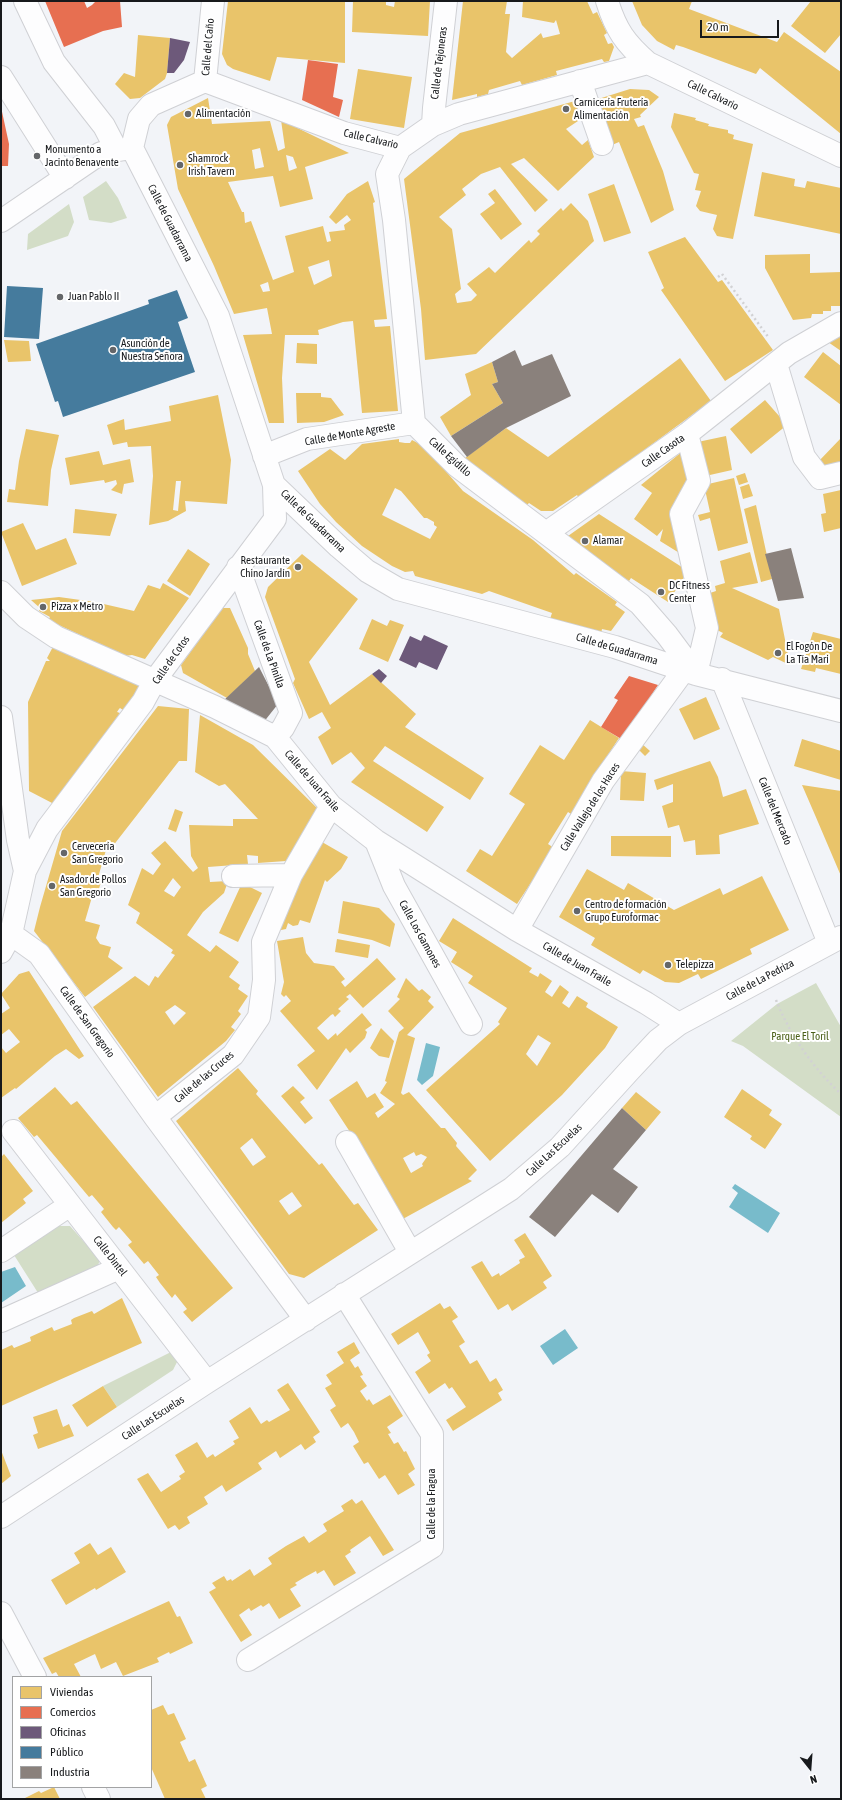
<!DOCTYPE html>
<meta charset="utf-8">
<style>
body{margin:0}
#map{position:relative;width:842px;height:1800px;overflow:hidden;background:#f2f4f8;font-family:"Asap Condensed",sans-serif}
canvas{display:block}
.frame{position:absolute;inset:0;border:2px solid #17191c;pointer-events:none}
.legend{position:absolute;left:12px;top:1676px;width:140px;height:112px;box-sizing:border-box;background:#fff;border:1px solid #a2a3a4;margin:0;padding:5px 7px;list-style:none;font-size:12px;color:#17191c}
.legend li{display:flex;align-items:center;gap:8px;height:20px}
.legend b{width:20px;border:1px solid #a2a3a4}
.north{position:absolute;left:790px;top:1748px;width:40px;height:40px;-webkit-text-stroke:3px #fff;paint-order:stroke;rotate:163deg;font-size:11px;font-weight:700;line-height:16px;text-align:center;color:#17191c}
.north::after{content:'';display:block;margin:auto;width:14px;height:18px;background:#17191c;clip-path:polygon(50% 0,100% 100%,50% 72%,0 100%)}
.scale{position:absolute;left:700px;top:20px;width:79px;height:18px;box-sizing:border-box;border:2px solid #17191c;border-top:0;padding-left:5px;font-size:12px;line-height:14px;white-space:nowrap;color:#17191c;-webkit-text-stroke:3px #fff;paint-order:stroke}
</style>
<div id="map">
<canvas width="842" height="1800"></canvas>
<div class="frame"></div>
<ul class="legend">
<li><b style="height:11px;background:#e9c46a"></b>Viviendas</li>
<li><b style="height:11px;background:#e76f51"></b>Comercios</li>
<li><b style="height:11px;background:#6d597a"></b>Oficinas</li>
<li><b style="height:11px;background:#457b9d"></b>Público</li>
<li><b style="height:11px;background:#8a817c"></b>Industria</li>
</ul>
<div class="north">N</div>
<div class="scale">20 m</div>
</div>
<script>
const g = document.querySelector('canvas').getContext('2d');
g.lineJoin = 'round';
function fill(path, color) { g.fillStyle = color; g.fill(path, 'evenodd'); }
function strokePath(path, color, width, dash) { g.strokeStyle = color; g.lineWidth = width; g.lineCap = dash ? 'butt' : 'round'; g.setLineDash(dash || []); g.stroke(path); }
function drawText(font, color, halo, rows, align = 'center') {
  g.font = font + ' "Asap Condensed",sans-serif'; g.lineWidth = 4; g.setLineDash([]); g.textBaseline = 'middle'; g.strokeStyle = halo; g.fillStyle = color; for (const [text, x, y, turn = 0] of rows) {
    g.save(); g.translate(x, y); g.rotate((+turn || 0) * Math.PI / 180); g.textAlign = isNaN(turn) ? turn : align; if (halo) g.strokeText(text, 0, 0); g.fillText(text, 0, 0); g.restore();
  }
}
fill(new Path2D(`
 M106 181 118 198 127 218 111 223 89 220 83 197Z
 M69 204 74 222 68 236 27 250 28 234Z
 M816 983 841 1027V1117L743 1046 731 1041 777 1004Z
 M59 1226H70L100 1260 97 1268 40 1296 14 1255Z
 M173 1351 178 1360 173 1370 117 1407 103 1386Z`), '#d3ddc7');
fill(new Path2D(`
 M426 1043 440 1047 433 1076 422 1085 417 1080Z
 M735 1184 780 1213 768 1233 729 1207 738 1193 732 1188Z
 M15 1267 26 1286 1 1303V1272Z
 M565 1329 578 1348 553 1365 540 1346Z`), '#78bbcb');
fill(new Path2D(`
 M228 1H345V63L277 57 270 81 233 69 227 65 222 54Z
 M353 1H386V5L394 7 395 1H430L428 36 352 32Z
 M463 1H507L505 14H510L506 52 512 58 541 33 543 38 560 34 556 20 554 23 522 17 523 1H587L593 14 597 12 607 33 604 35 608 44 612 43 614 47 609 61 604 62 602 59 556 71 557 75 522 85 520 81 489 90 488 94 477 97V94L452 100Z
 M632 1H692L689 9 777 42 784 32 841 72V134L760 68 756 74 683 47 676 45 674 50 657 41 642 25Z
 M811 1H841V34L825 53 791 26Z
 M138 35 170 38 167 73 165 79 140 98 130 99 115 84 124 73 135 77Z
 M358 69 412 77 404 128 350 119Z
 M630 89 649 90 659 97 640 115 641 117 634 119 638 127 644 125 663 171 674 210 651 223 619 142 612 145 595 100Z
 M208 98 212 124 270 121 278 151 285 148 281 120 349 153 305 167 313 199 280 207 273 176 228 182 242 212H244L245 223 251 221 273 280 294 272 285 236 323 226 327 242 331 241 329 232 345 230 344 225 351 220 347 215 336 224 329 217 347 194 368 181 375 202 373 203 387 319 374 320 375 327 390 326 398 411 362 413 353 321 343 322 318 330 319 335H285L282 378 284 423H269L243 335 272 334 267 308 234 314 214 266 178 189 167 125 171 117ZM260 148 264 167 255 169 252 150ZM286 155 293 157 297 168 289 171ZM329 260 332 276 314 285 308 267ZM268 282 270 291 263 292 260 285Z
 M575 101 581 119 566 129 582 145 588 140 594 157 558 191 524 158 511 164 548 200 535 212 500 167 481 174 462 189 466 195 439 217 452 229 461 289 455 294 457 303 471 301 477 295 467 284 489 267 495 273 529 240 531 243 540 234 537 231 561 208 563 211 571 203 588 221 594 241 476 354 425 360 421 309 404 179 460 133Z
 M674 113 696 118 695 120 709 124 708 126 728 130V133L734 135 733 139 753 144 733 239 717 236 713 229 717 215 700 211 696 206 701 191 695 190 699 174 694 173 671 127Z
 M762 172 795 179 794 186 805 188 807 181 841 188V234L754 216Z
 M614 184 631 233 604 242 588 194Z
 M495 189 522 224 501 240 480 214 495 203 488 194Z
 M685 237 718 282 722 280 773 350 725 381 661 290 664 288 648 252Z
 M810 254V273L841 272V306H831V311H823V314H812L811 318 793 320 765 268V255Z
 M841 336V351L828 342Z
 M4 340 29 341 31 361 8 362Z
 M297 343 317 344V364L296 363Z
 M823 352 841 366V405L804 377Z
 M680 358 711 401 579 498 577 495 553 511H541L529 503 527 505 480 472 465 458 506 428 548 457Z
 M492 362 498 382 492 384 503 403 451 436 440 417 471 395 465 374Z
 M296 393H321V397L331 398 344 415 324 422 297 423Z
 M218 395 231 460 227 504 185 501 186 511 168 521 149 525 153 476 151 446 128 447 127 442 113 445 107 425 124 419 125 430 171 421 169 406ZM176 481H181L178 511 173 510Z
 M765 400 787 425 751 454 730 429Z
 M26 429 59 435 51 470 48 506 7 502 9 489 15 490 19 461Z
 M726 436 732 470 701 477 693 443Z
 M841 438V465L826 468 818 462Z
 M399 439V442L405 443H410L412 440 431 450 430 453 463 491 533 540 574 575 576 573 617 602 615 605 625 612 611 631 602 629 601 634 550 619 552 613 489 591 482 594 415 576 413 571 405 572 392 566 362 546 336 522 320 504 298 471 330 449 345 460 362 444ZM395 488 401 491 424 518H427L434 522V525L437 527 430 539 382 515Z
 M689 446 696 481 676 511 689 559 660 541 663 529 657 536 634 519 652 493 641 485Z
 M99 451 103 465 130 459 134 482 124 484 122 494 111 490 117 484 116 480 105 483 104 480 70 485 65 458Z
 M745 473 748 482 739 485 736 476Z
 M734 478 748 543 718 551 710 518 700 521 698 515 710 512 704 485Z
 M749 484 753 496 743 499 740 487Z
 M841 490V528L824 532 821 514 826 513 823 494Z
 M756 505 772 579 761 582 744 509Z
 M75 509 117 514 110 536 73 533Z
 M599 514 688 571 668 602 631 578 629 581 568 541 570 537 568 536Z
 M23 523 36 550 66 538 77 564 22 586 1 532Z
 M188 549 210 564 190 596 167 581Z
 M750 552 758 583 732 588 779 609 790 665 773 657 768 660 720 637 723 633 717 630 710 593 716 591 715 586 725 583 720 561Z
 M302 554 358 599 309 662 330 705 372 674 416 714 405 727 484 778 470 800 385 746 373 761 444 807 427 832 351 782 365 768 351 752 332 765 318 737 331 728 322 712 309 719 293 683 295 679 265 597 268 587Z
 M163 583 189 598 145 659 132 655 125 656 48 620 50 617 39 611 40 608 31 600 59 597 95 602 134 611 148 585 160 589Z
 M222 608H230L248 648V654L255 671 227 698 183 673 181 665Z
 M372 619 387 626 390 620 404 625 388 662 359 649Z
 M813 632 841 639V674L816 668 815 672 801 669Z
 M55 643 143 682 123 710 120 708 119 709 117 712 120 713 54 804 29 791 28 702 46 661H50L47 658Z
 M706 697 720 729 694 740 679 709Z
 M158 706 189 709 187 761H179L109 851 106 850 97 881 101 882 98 892 94 890 85 921 100 925 96 938 100 944 111 947 108 957 123 968 85 997 34 931 40 907 62 831Z
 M200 715 253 745 318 809 286 861 258 863V856L247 855 248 864 208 867 210 882 228 881 224 893 203 912 187 935 210 952 216 945 239 962 229 977 240 985 238 989 248 996 238 1011 241 1014 231 1027 235 1030 226 1041 158 1097 93 1007 135 976 149 986 155 976 158 978 175 955 171 953 173 950 136 923 140 913 128 905 142 868 153 875 161 864 151 853 165 841 193 872 198 868 191 856 189 825 233 826V819H258L225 784 219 786 195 772ZM173 878 181 887 174 897 164 891ZM175 1005 186 1013 174 1025 165 1012Z
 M590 720 619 738 593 778 574 816 568 812 548 844 554 848 517 904 466 871 480 849 492 856 525 804 509 794 540 745 564 760Z
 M802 739 841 751V780L794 766Z
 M641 743 650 751 645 756 637 748Z
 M710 761 718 777 723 797 746 789 759 824 719 835 720 854 696 855 695 840 684 842 679 825 668 828 662 806 673 802V784L657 790 654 780Z
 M621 771 646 773 644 801 620 800Z
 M802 785 841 791V876L815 815Z
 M175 809 183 812 176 832 168 829Z
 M611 836H671V857L611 856Z
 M322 842 348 857 341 869 327 882 325 880 310 923 300 920 298 925 293 926 288 923 286 929 276 931 286 904Z
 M587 869 624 890 628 883 674 910 720 888 723 895 762 876 789 930 750 949 752 954 701 979 698 974 679 983 665 982 643 970 640 974 591 945 595 938 559 917Z
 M242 883 262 893 238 942 219 933Z
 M343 901 379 908 395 924 390 947 372 940 338 933Z
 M453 918 530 967 532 968 529 972 538 977 540 973 552 981 545 992 552 997 560 985 569 992 562 1003 569 1008 577 996 588 1003 586 1007 618 1027 605 1048 562 1095 490 1161 426 1090 500 1024 498 1022 507 1008 468 983 473 976 451 962 457 952 439 941ZM538 1035 551 1043 537 1066 526 1054Z
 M303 937 306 953 314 963 334 966 345 979 341 982 345 987 377 958 396 979 363 1008 350 994 346 997 349 999 338 1009 341 1011 335 1017 333 1014 331 1015 317 1028 328 1040 336 1033 337 1036 362 1013 372 1025 365 1030 367 1032 365 1038 350 1053 346 1048 317 1090 297 1065 315 1051 280 1011 291 1001 286 995 284 997 281 994 284 982 277 941Z
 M337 939 370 945 368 958 335 952Z
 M29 971 84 1056 79 1059 66 1049 55 1056 16 1089 15 1088 1 1098V1047L6 1053 20 1042 9 1029 1 1035V1014L10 1008 1 994 19 974Z
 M406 978 419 991 422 989 431 997 428 1001 434 1007 407 1035 415 1038 401 1093 403 1095 409 1092 441 1128H445L457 1143 456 1146 477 1170 468 1179 472 1181 401 1220 352 1135 329 1100 357 1081 367 1098 375 1093 384 1107 375 1113 378 1118 395 1104 380 1093 387 1082 385 1081 399 1032 404 1028 388 1011 400 999 397 997ZM414 1152 416 1156 421 1154 427 1157 422 1164 423 1166 411 1173 403 1158Z
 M381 1028 394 1041 389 1058 379 1056 370 1048Z
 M238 1068 258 1091 256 1094 319 1165 322 1163 354 1205 358 1203 378 1230 304 1278 289 1274 176 1121ZM252 1138 266 1157 253 1166 240 1148ZM292 1192 302 1206 289 1215 279 1201Z
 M293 1086 305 1098 300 1102 313 1118 305 1124 281 1096Z
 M55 1087 71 1105 77 1101 233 1288 192 1322 183 1312 187 1309 175 1294 172 1298 160 1283 156 1277 159 1275 148 1261 144 1264 128 1245 132 1242 119 1227 116 1230 113 1227 101 1212 104 1209 92 1195 89 1197 37 1135 34 1137 18 1118Z
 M742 1089 772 1110 769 1115 782 1124 765 1149 750 1139 752 1136 724 1117Z
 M636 1092 661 1112 646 1130 622 1108Z
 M4 1154 33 1191 23 1199 26 1203 1 1223V1157Z
 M525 1233 552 1276 543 1282 547 1288 512 1311 508 1304 498 1310 471 1267 482 1261 492 1277 499 1273 500 1276 520 1263 519 1260 525 1257 514 1240Z
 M122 1298 142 1343 1 1406V1350L12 1345 14 1348 31 1341 30 1337 52 1327 54 1331 72 1324 71 1320 74 1318 92 1311 94 1314Z
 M440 1303 444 1309 450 1306 458 1317 452 1321 465 1342 459 1346 470 1364 477 1360 490 1382 496 1378 503 1390 498 1393 502 1400 453 1431 446 1420 466 1407 452 1387 449 1389 445 1383 429 1394 415 1372 431 1361 427 1355 430 1353 418 1332 398 1345 391 1334Z
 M354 1342 360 1353 350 1360 355 1368 358 1366 363 1375 360 1376 367 1386 360 1391 367 1401 369 1399 373 1405 390 1395 403 1416 387 1427 391 1433 388 1434 394 1444 398 1442 404 1452 406 1451 415 1469 408 1474 415 1485 398 1495 385 1475 379 1479 368 1462 364 1464 353 1446 359 1442 354 1432 348 1423 341 1428 330 1410 336 1406 325 1388 332 1384 326 1375 344 1363 337 1352Z
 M288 1383 320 1432 313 1437 316 1442 305 1450 301 1444 280 1458 276 1451 258 1463 262 1469 226 1492 222 1485 204 1497 208 1504 187 1517 190 1523 179 1530 175 1525 168 1529 137 1479 148 1473 161 1492 181 1479 179 1476 185 1472 175 1455 197 1442 207 1458 213 1454 215 1457 235 1444 233 1441 239 1438 229 1421 250 1407 261 1424 267 1420 269 1422 290 1410 277 1390Z
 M103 1386 117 1407 87 1427 72 1405Z
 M57 1409 63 1427 69 1424 74 1436 38 1449 33 1435 38 1433 33 1417Z
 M1 1450 11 1476 1 1484Z
 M352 1499 356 1504 362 1500 394 1550 383 1556 370 1536 350 1550 351 1552 345 1556 356 1573 334 1586 324 1570 317 1574 316 1571 305 1577 295 1583 297 1585 290 1589 301 1606 279 1619 269 1603 263 1607 261 1605 251 1611 249 1608 239 1615 252 1635 241 1642 209 1592 216 1588 212 1583 224 1576 227 1581 231 1579 232 1581 250 1569 254 1576 272 1564 268 1558 286 1546 304 1536 309 1543 327 1531 323 1524 344 1511 341 1506Z
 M90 1543 98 1555 111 1547 126 1572 96 1590 95 1588 66 1605 51 1580 80 1563 74 1553Z
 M169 1601 177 1617 180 1616 193 1643 170 1654 169 1652 157 1658 159 1662 123 1676 116 1662 101 1669 95 1654 74 1664 81 1677H59L56 1672 52 1674 43 1658Z
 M163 1705 168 1715 174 1713 186 1739 180 1742 189 1762 195 1759 207 1786 201 1789 206 1799H165L151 1767V1710Z
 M54 1787 60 1799 25 1798 39 1791 41 1793Z`), '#e9c46a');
fill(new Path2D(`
 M45 1H84L87 8 92 5 96 1H120L122 27 103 31 64 47Z
 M308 60 338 64 333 97 343 100 339 117 302 100Z
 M1 107 9 144 8 166H1Z
 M629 676 658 685 623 740 601 727 618 700 614 698Z`), '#e76f51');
fill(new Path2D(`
 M170 38 190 42 184 60 174 73H167Z
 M424 635 448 646 437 670 419 662 416 668 399 660 410 636 421 641Z
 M379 669 387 676 381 683 372 674Z`), '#6d597a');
fill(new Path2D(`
 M7 286 43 288 39 339 4 337Z
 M177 290 188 318 178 322 195 372 63 417 58 401 55 402 36 344 149 304 148 300Z`), '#457b9d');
fill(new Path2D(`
 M515 350 522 366 552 354 571 396 506 428 467 457 451 436 503 403 492 384 498 382 492 362Z
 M791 548 804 598 778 601 765 554Z
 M259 667 278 704 263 723 223 701Z
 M622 1108 646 1130 613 1169 638 1187 618 1213 592 1194 555 1237 529 1217Z`), '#8a817c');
const minor = new Path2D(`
 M25 1 54 62 104 126 116 149
 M607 1C616 30 625 43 648 63L841 156
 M1 77 65 178
 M205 81 344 133 400 148 433 125 459 114 648 63
 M205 81 213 1
 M580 81 602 144
 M433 125 434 108 446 1
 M132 148 218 316 274 485 339 547 367 571 398 589 615 647 696 674 841 711
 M132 148 139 119 151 105 205 81
 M400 148 387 174 394 220 414 423 457 466 640 604 667 635 696 674
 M1 221 101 153 131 148
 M776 364 804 457 820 478 841 473
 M687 434 699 481 681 514 707 628 696 674
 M264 456 307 439 414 423
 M546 533 687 434 789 353 841 323
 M238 567 291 713 283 728 275 737
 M1 592 26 617 56 637 215 707 275 737 331 806 376 841 517 930 646 1003 679 1024
 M722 679 829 943
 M1 717 18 840 25 871
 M376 841 394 886 471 1024
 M233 876 291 875
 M517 930 603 781 684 670
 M1 934H11L39 954 155 1117 306 1320
 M1 952 11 934 25 871 47 829 143 702 155 680 275 519 274 485
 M155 1117 233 1055 259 1017 264 980 263 942 291 875 331 806
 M13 1131 207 1382
 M347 1142 410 1252
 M1 1251 70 1205
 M1 1321 119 1268
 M1 1517 207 1382 511 1189 560 1147 629 1071 658 1040 679 1024 841 937
 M1 1613 35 1677
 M248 1660 432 1547V1434L344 1294
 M93 1787 99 1799`);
strokePath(minor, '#cfd0d4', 24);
strokePath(new Path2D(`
 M718 277 722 274 769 338
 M776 1000C790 1035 813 1068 841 1094`), '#d2d2d4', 2.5, [2, 3]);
strokePath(minor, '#fdfdfe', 22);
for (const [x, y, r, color] of [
 [566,109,4,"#646669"],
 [188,114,4,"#646669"],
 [37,156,4,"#646669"],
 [180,165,4,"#646669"],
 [60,297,4,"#646669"],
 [113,350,4,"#646669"],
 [585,541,4,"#646669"],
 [298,567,4,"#646669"],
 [661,592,4,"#646669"],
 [43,607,4,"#646669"],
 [778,653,4,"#646669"],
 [64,853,4,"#646669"],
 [52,886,4,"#646669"],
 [577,911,4,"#646669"],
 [668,965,4,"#646669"]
]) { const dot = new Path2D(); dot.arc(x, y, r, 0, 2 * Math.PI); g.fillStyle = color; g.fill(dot); strokePath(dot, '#fff', 1.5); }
drawText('11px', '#17191c', '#fff', [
 ["Calle del Caño",208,47,-85],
 ["Calle de Tejoneras",439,63,-83],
 ["Calle Calvario",713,95,26],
 ["Calle Calvario",371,139,13],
 ["Calle de Guadarrama",170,223,63],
 ["Calle de Monte Agreste",350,434,-10],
 ["Calle Casota",663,451,-35],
 ["Calle Egidillo",450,457,42],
 ["Calle de Guadarrama",313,521,44],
 ["Calle de Guadarrama",617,649,17],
 ["Calle de La Pinilla",269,654,70],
 ["Calle de Cotos",171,660,-55],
 ["Calle de Juan Fraile",312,781,49],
 ["Calle Vallejo de los Haces",590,807,-58],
 ["Calle del Mercado",775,811,68],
 ["Calle Los Gamones",420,934,61],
 ["Calle de Juan Fraile",577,964,30],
 ["Calle de La Pedriza",760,980,-28],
 ["Calle de San Gregorio",87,1022,54],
 ["Calle de las Cruces",204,1077,-40],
 ["Calle Las Escuelas",554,1150,-43],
 ["Calle Dintel",110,1256,52],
 ["Calle Las Escuelas",153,1418,-33],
 ["Calle de la Fragua",432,1504,-90]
]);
drawText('11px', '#17191c', '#fff', [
 ["Carnicería Frutería",574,103],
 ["Alimentación",574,116],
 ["Alimentación",196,114],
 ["Monumento a",45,150],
 ["Jacinto Benavente",45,163],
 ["Shamrock",188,159],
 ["Irish Tavern",188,172],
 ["Juan Pablo II",68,297],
 ["Asunción de",121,344],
 ["Nuestra Señora",121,357],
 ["Alamar",593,541],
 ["Restaurante",290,561,"right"],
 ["Chino Jardín",290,574,"right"],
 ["DC Fitness",669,586],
 ["Center",669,599],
 ["Pizza x Metro",51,607],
 ["El Fogón De",786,647],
 ["La Tía Mari",786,660],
 ["Cervecería",72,847],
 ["San Gregorio",72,860],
 ["Asador de Pollos",60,880],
 ["San Gregorio",60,893],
 ["Centro de formación",585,905],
 ["Grupo Euroformac",585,918],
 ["Telepizza",676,965]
], 'left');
drawText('11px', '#4a5f18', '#fff', [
 ["Parque El Toril",800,1037]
]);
</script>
